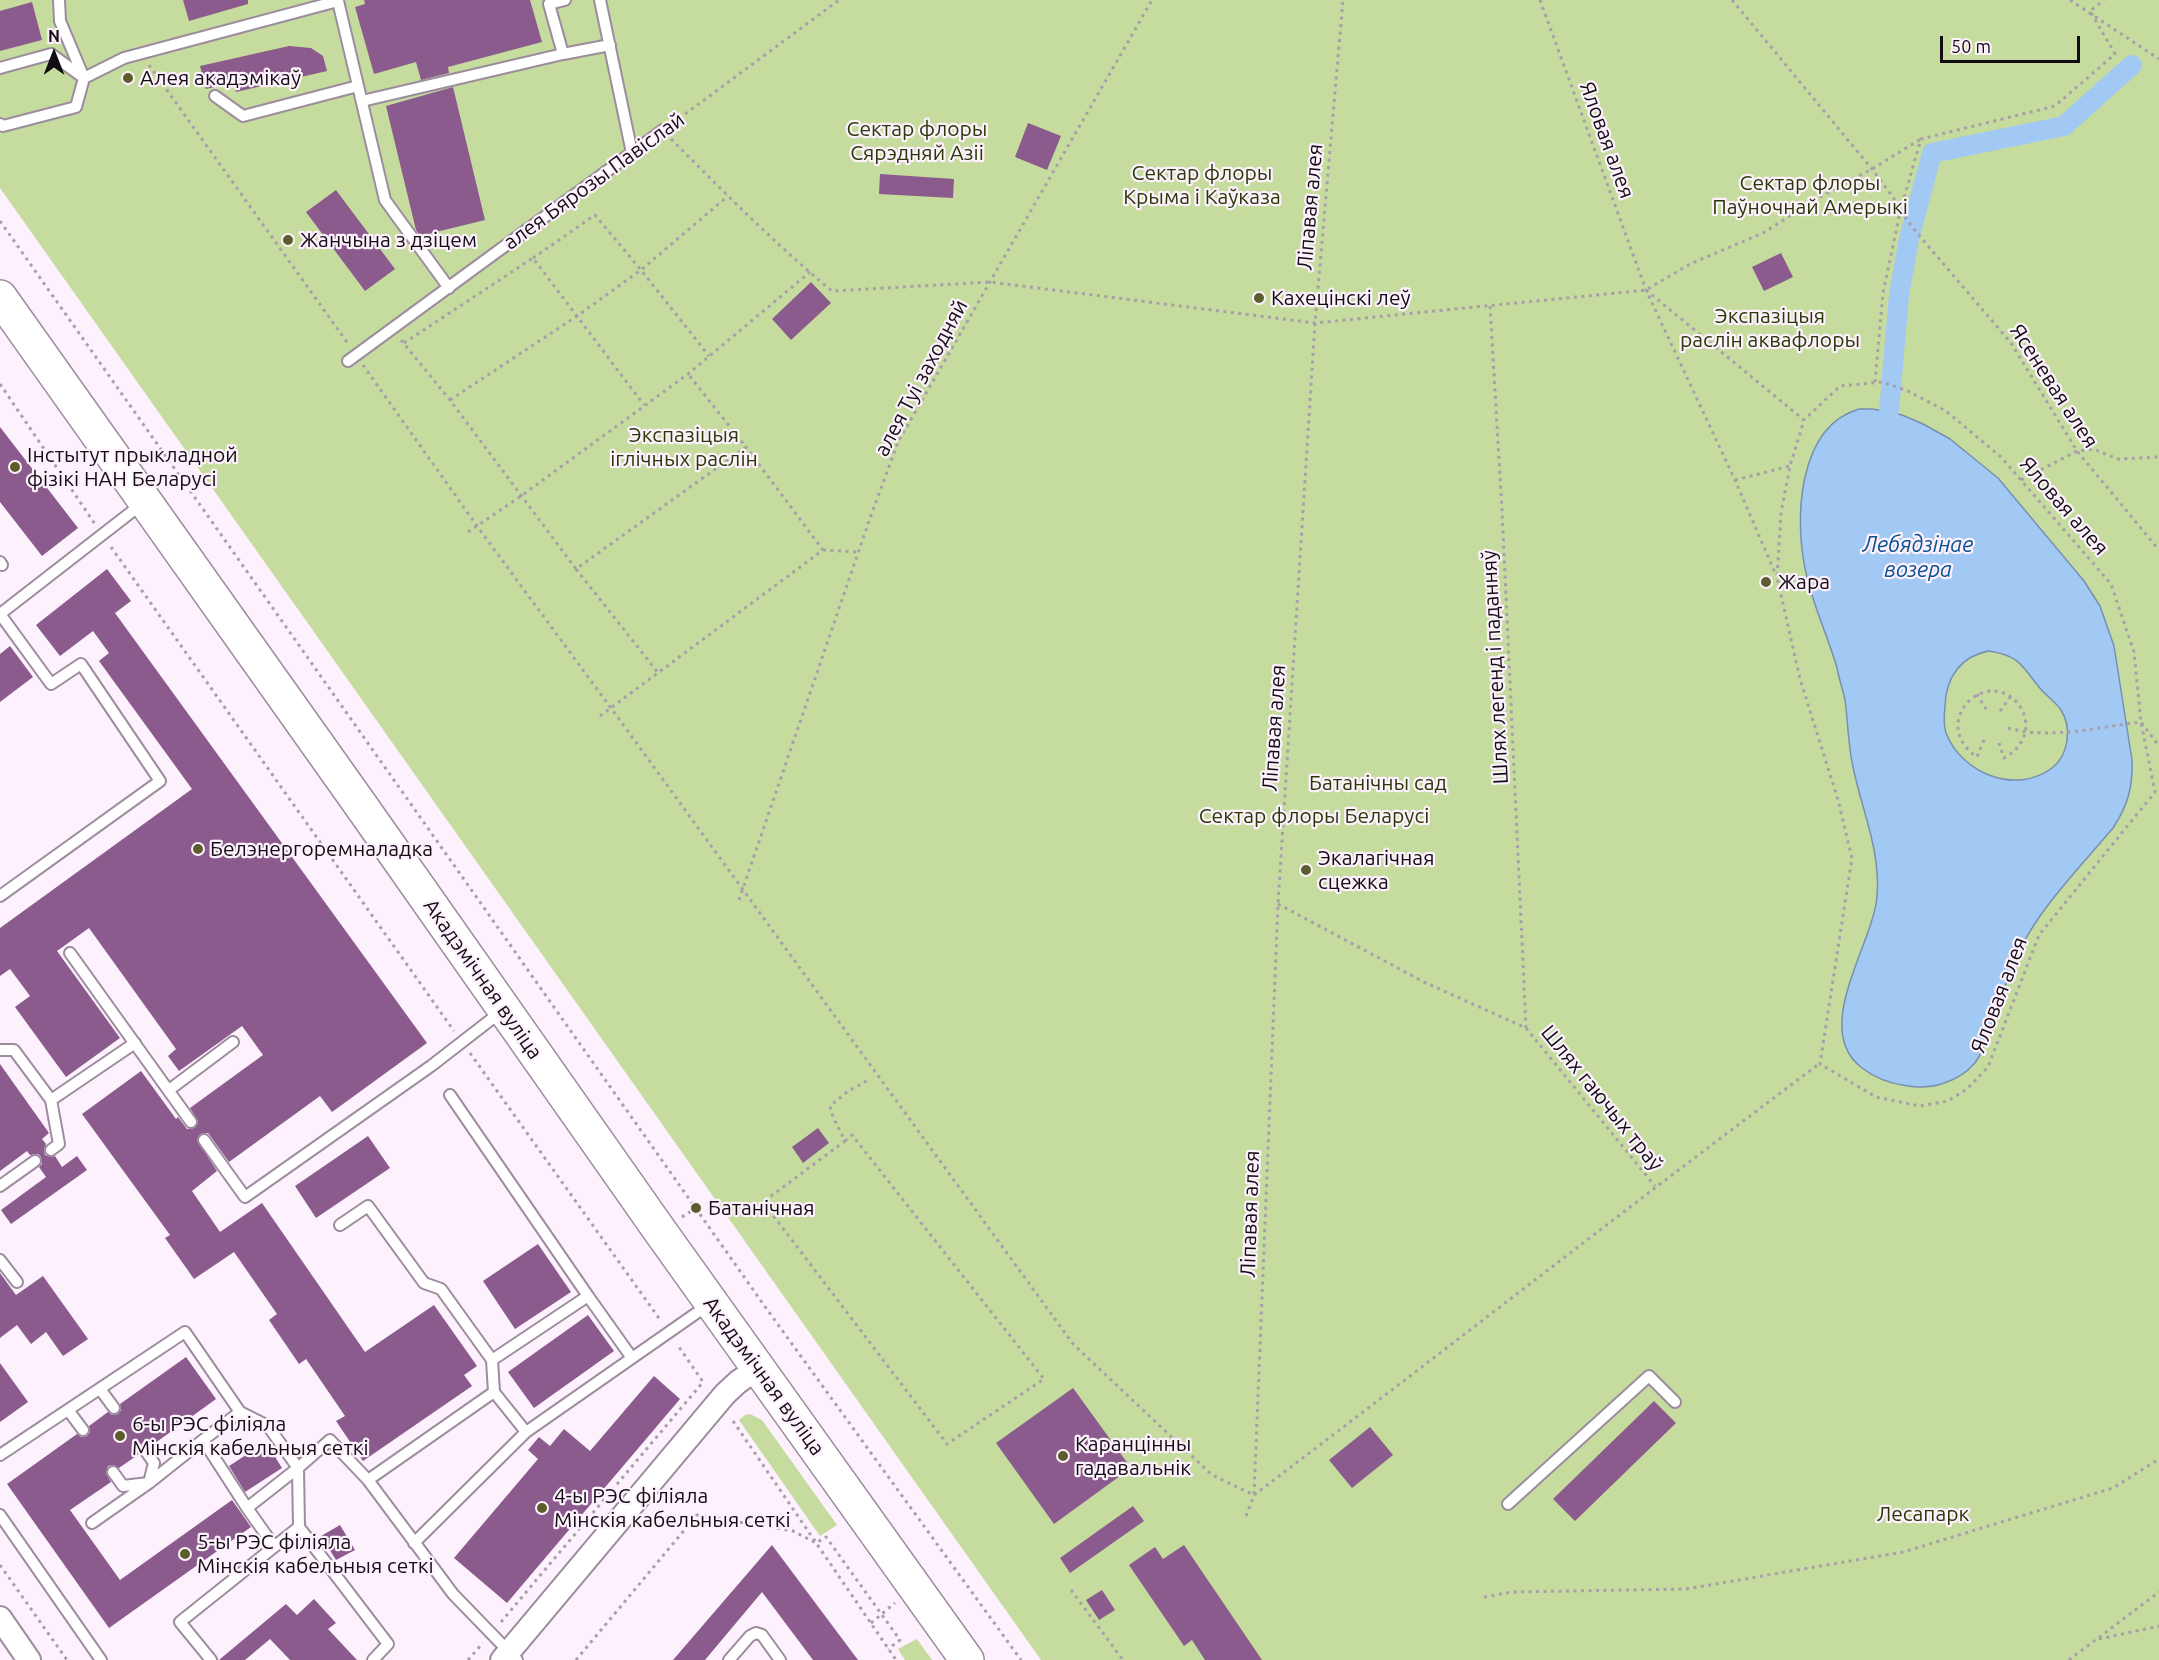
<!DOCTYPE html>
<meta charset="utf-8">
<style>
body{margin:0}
#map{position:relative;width:2159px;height:1660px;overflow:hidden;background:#fdf1fd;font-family:Ubuntu,sans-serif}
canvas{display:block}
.north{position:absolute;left:24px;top:24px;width:60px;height:60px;-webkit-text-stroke:4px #fdf1fd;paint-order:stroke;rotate:0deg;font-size:16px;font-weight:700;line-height:24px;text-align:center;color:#130d13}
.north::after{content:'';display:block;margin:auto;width:21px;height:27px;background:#130d13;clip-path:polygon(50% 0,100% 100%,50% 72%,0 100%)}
.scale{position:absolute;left:1940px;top:36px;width:140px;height:27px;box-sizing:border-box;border:3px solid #130d13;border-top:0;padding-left:8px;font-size:18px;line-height:21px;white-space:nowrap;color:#130d13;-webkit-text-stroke:4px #fdf1fd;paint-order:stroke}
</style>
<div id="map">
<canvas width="2159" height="1660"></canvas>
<div class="north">N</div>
<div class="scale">50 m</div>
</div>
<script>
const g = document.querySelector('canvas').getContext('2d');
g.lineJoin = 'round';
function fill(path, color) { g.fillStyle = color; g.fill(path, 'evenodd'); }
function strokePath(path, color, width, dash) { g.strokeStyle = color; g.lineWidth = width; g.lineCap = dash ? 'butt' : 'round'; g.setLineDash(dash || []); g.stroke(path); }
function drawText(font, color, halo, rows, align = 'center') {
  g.font = font + ' Ubuntu,sans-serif'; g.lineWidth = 4.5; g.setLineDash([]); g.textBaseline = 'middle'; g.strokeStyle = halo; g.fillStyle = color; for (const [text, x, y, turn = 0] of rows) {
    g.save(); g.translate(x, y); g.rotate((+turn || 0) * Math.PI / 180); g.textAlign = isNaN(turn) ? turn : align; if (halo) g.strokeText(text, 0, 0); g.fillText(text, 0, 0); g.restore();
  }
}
fill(new Path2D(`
 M0 0H2159V1660H1041L0 188Z
 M750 1414 762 1420 837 1525 820 1536 739 1420 745 1415Z
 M917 1639 932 1660H905L898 1649Z`), '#c6db9e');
const water = new Path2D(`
 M1859 409H1873L1902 415 1923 424 1950 439 1998 478 2084 581 2100 606 2114 646 2132 760C2133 787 2128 805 2113 828 2081 866 2042 905 2019 951 2010 971 2003 992 1996 1013 1990 1030 1985 1050 1974 1064 1958 1082 1931 1090 1908 1086 1891 1084 1875 1078 1862 1068 1811 1029 1872 947 1877 897 1881 851 1862 811 1853 767 1848 745 1848 722 1845 700 1843 690 1839 679 1837 668 1828 636 1813 606 1806 573 1794 521 1797 427 1859 409ZM1989 651C2020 656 2021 665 2039 687 2045 695 2055 701 2061 710 2072 727 2069 755 2052 768 2016 795 1962 774 1946 733 1943 724 1944 715 1945 706 1946 677 1961 656 1989 651Z`);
fill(water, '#a2c8f4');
strokePath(water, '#7790b0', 1.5);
strokePath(new Path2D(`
 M1889 411 1899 295 1909 239 1932 153 2064 126 2132 65`), '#a2c8f4', 20);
fill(new Path2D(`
 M183 0H248V4L189 21Z
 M364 0H530L542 42 448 67 449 73 421 80 416 62 374 74 355 7 365 4Z
 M32 2 42 40 0 51V11Z
 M289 46 311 48 323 56 327 71 236 92 234 82 206 89 200 66Z
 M453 87 485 220 420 236 416 230 386 106Z
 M1028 123 1061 136 1047 170 1015 157Z
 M880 174 954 179 953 198 879 194Z
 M336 190 395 269 365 291 306 212Z
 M1781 253 1793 277 1764 291 1752 267Z
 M811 282 831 303 791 340 772 319Z
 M0 427 78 528 42 556 0 502Z
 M107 569 131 601 115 613 427 1043 332 1112 320 1096 229 1162 208 1133 200 1134 197 1140 217 1171 192 1191 220 1232 262 1203 365 1352 434 1305 477 1366 464 1375 472 1386 363 1461 336 1421 345 1416 306 1359 299 1364 269 1320 277 1314 234 1252 194 1279 165 1238 170 1235 82 1114 141 1071 176 1119 178 1117 187 1129 195 1128 198 1121 190 1108 263 1055 242 1026 179 1071 168 1056 176 1049 89 928 57 951 120 1038 66 1077 15 1007 30 996 10 969 0 976V928L192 789 99 661 109 653 93 631 60 656 36 625Z
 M10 646 33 677 0 702V654Z
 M0 1064 49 1133 42 1139 46 1144 44 1150 45 1155 51 1157 55 1156 62 1167 77 1156 87 1170 11 1224 1 1210 46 1177 39 1167 42 1164 41 1157 38 1154 30 1155 27 1151 0 1171Z
 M818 1128 829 1143 803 1163 792 1147Z
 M368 1136 390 1168 316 1218 295 1186Z
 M538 1244 571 1292 515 1329 483 1281Z
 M0 1273 16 1295 43 1276 88 1339 63 1356 46 1332 31 1344 17 1325 0 1338Z
 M588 1315 614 1351 534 1408 508 1372Z
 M186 1357 216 1399 151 1446 145 1443 140 1444 138 1450 139 1454 119 1468 113 1465 108 1466 106 1473 111 1482 70 1510 120 1580 232 1500 251 1527 109 1628 7 1484 77 1434 81 1437 87 1436 90 1432 89 1426 108 1412 112 1415 118 1414 121 1410 120 1404Z
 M0 1363 28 1402 0 1422Z
 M654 1376 680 1399 507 1603 454 1558 538 1459 528 1450 539 1437 550 1446 564 1429 590 1451Z
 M1073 1388 1131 1468 1054 1524 996 1443Z
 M1654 1401 1676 1423 1575 1521 1553 1499Z
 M1370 1427 1393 1455 1352 1488 1329 1460Z
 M266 1442 282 1468 245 1492 229 1466Z
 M1133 1506 1144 1521 1070 1573 1060 1558Z
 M340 1525 355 1550 336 1560 321 1536Z
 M772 1545 858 1660H813L762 1592 705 1660H673Z
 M1184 1545 1262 1660H1205L1192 1640 1184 1646 1129 1565 1155 1547 1163 1559Z
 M1102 1590 1115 1610 1099 1620 1086 1600Z
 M314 1599 336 1623 328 1629 357 1660H290L270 1639 245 1660H219L286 1604 297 1615Z`), '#8a5b8c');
const lane = new Path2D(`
 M600 0 632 153
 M563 54 610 45
 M0 68 51 54 84 78
 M84 78 124 58 338 1 385 200 449 288
 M215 96 243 116 358 86
 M362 101 563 54 549 4 565 0
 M0 124 3 126 76 107 84 78 60 21 59 0
 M348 361 663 130
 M0 562 2 565
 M0 614 143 503
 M0 896 160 781 81 664 51 684 0 614
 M70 953 191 1122
 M0 1050H14L51 1100 135 1043
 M169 1090 233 1042
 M450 1095 588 1296
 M51 1100 59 1144 51 1150
 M204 1140 245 1197 431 1066 502 1011
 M0 1186 35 1161
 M340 1225 368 1206 424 1283 441 1289 492 1360 494 1392 526 1432 414 1543
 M0 1260 17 1282
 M492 1360 588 1296 632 1358
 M100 1389 114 1408
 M494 1392 368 1480 453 1594 517 1660
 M68 1410 83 1430
 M240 1412 203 1440 247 1508 298 1468
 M526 1432 708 1305
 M145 1450 154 1463 149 1483
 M0 1455 185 1332 240 1412 268 1426 298 1468 330 1440 368 1480
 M298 1468 299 1527 388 1644 373 1660
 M113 1472 123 1486 148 1483
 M1508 1504 1649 1376 1675 1402
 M247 1508 274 1546
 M0 1515 101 1660
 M92 1523 149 1483 203 1440
 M211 1660 180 1622 299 1527
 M729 1660 750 1636 756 1633 762 1635 780 1660`);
const street = new Path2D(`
 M0 1618 29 1660
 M502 1660 725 1394 738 1382 758 1368`);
const primary = new Path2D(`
 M0 297 362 807 660 1231 967 1660`);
strokePath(lane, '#9d8c9d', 14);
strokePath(street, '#9d8c9d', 26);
strokePath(primary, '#9d8c9d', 36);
strokePath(new Path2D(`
 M1540 0 1646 290 1735 480 1776 575
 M1732 0 1872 169 1901 208 1906 219 1923 240 2011 343 2077 451 2159 550
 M2070 0 2159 59
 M149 65 349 345
 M673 123 839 0
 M671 139C723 191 775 244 832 291L990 282 1315 323 1646 290 1690 264 1763 233 1818 198 1872 169 1921 139
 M0 221 766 1308 1021 1660
 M533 258 595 215 641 270 709 356
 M1646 290 1804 420 1790 466 1781 513 1777 577 1800 679 1838 800 1852 858 1820 1064 1876 1097 1920 1106 1948 1101 1967 1089 1988 1067 2039 935 2155 792 2141 722 2134 652 2111 584 2001 457 1946 411 1908 391 1882 382 1840 386 1804 420
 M1490 306 1502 510 1526 1028
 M401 340 450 400 576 569 746 447 688 374
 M404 343 533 258 644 405
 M363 365 477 526 611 708 1073 1344 1212 1475 1254 1495 1278 904 1315 323 1343 0
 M1875 382 1883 293 1901 208 1921 139 2055 106 2115 54 2090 11 2104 0
 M0 384 95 524
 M450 400 577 316 641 270 728 196
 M1735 480 1790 466
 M2021 480 2077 451 2093 449 2118 459 2159 457
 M468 532 521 496 688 374 810 272
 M111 547 454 1031
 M823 550 858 552
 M576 569 659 674
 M1977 694 1986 709
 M2000 711 2011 696
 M600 716 823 550 746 447
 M2008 728C2050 740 2098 727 2141 722L2159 746
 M1984 740 1977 757C1965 749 1957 737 1958 723 1959 714 1964 705 1971 699 2010 669 2053 731 2004 758L1998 740
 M739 900 869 521 898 442 1152 0
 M1278 904 1424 982 1526 1028 1655 1186
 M470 1053 661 1321
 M845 1141 852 1135 1044 1379 947 1444 763 1202 845 1141 833 1117 830 1106 847 1092 868 1080
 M682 1217 696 1208
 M733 1421 896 1660
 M1246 1516 1254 1495C1443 1352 1629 1206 1819 1064
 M0 1565 67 1660
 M1071 1590 1123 1660
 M1484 1597 1512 1592 1686 1589 1903 1552 2113 1488 2159 1459
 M501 1622 703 1382 677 1344
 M871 1623 895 1603
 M2099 1639 2159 1626
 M468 1660 483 1643
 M576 1660 697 1515 793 1531 816 1543 826 1537 900 1640 888 1649
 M2069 1660 2159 1592`), '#a99fa9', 3, [3, 4.5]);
strokePath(lane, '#fff', 10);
strokePath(street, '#fff', 22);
strokePath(primary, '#fff', 33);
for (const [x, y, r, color] of [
 [128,78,6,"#5b5e2c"],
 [288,240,6,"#5b5e2c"],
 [1259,298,6,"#5b5e2c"],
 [15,467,6,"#5b5e2c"],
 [1766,582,6,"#5b5e2c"],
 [198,849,6,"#5b5e2c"],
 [1306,870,6,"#5b5e2c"],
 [696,1208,6,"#5b5e2c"],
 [120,1436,6,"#5b5e2c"],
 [1063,1456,6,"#5b5e2c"],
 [542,1508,6,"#5b5e2c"],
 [185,1554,6,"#5b5e2c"]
]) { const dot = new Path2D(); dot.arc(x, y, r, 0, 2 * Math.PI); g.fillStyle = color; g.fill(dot); strokePath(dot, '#fdf1fd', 2); }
drawText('21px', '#130d13', '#fdf1fd', [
 ["Алея акадэмікаў",140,78],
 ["Жанчына з дзіцем",300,240],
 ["Кахецінскі леў",1271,298],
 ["Інстытут прыкладной",27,455],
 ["фізікі НАН Беларусі",27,479],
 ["Жара",1778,582],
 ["Белэнергоремналадка",210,849],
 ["Экалагічная",1318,858],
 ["сцежка",1318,882],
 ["Батанічная",708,1208],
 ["6-ы РЭС філіяла",132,1424],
 ["Мінскія кабельныя сеткі",132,1448],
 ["Каранцінны",1075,1444],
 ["гадавальнік",1075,1468],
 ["4-ы РЭС філіяла",554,1496],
 ["Мінскія кабельныя сеткі",554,1520],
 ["5-ы РЭС філіяла",197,1542],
 ["Мінскія кабельныя сеткі",197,1566]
], 'left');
drawText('21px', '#2b3805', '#fdf1fd', [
 ["Сектар флоры",917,129],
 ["Сярэдняй Азіі",917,153],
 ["Сектар флоры",1202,173],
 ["Крыма і Каўказа",1202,197],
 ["Сектар флоры",1810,183],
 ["Паўночнай Амерыкі",1810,207],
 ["Экспазіцыя",1770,316],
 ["раслін аквафлоры",1770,340],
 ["Экспазіцыя",684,435],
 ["іглічных раслін",684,459],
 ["Батанічны сад",1378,783],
 ["Сектар флоры Беларусі",1314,816],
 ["Лесапарк",1923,1514]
]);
drawText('21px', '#130d13', '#fdf1fd', [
 ["Яловая алея",1607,140,70],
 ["алея Бярозы Павіслай",594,181,-36],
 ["Ліпавая алея",1310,207,-85],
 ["алея Туі заходняй",921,378,-62],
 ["Ясеневая алея",2054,386,57],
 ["Яловая алея",2064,506,49],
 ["Шлях легенд і паданняў",1495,667,-93],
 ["Ліпавая алея",1274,728,-86],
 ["Акадэмічная вуліца",483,979,55],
 ["Яловая алея",1999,995,-69],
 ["Шлях гаючых траў",1602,1098,51],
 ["Ліпавая алея",1250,1214,-88],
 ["Акадэмічная вуліца",764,1376,54]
]);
drawText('italic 22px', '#0b5292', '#fdf1fd', [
 ["Лебядзінае",1918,545],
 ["возера",1918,570]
]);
</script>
